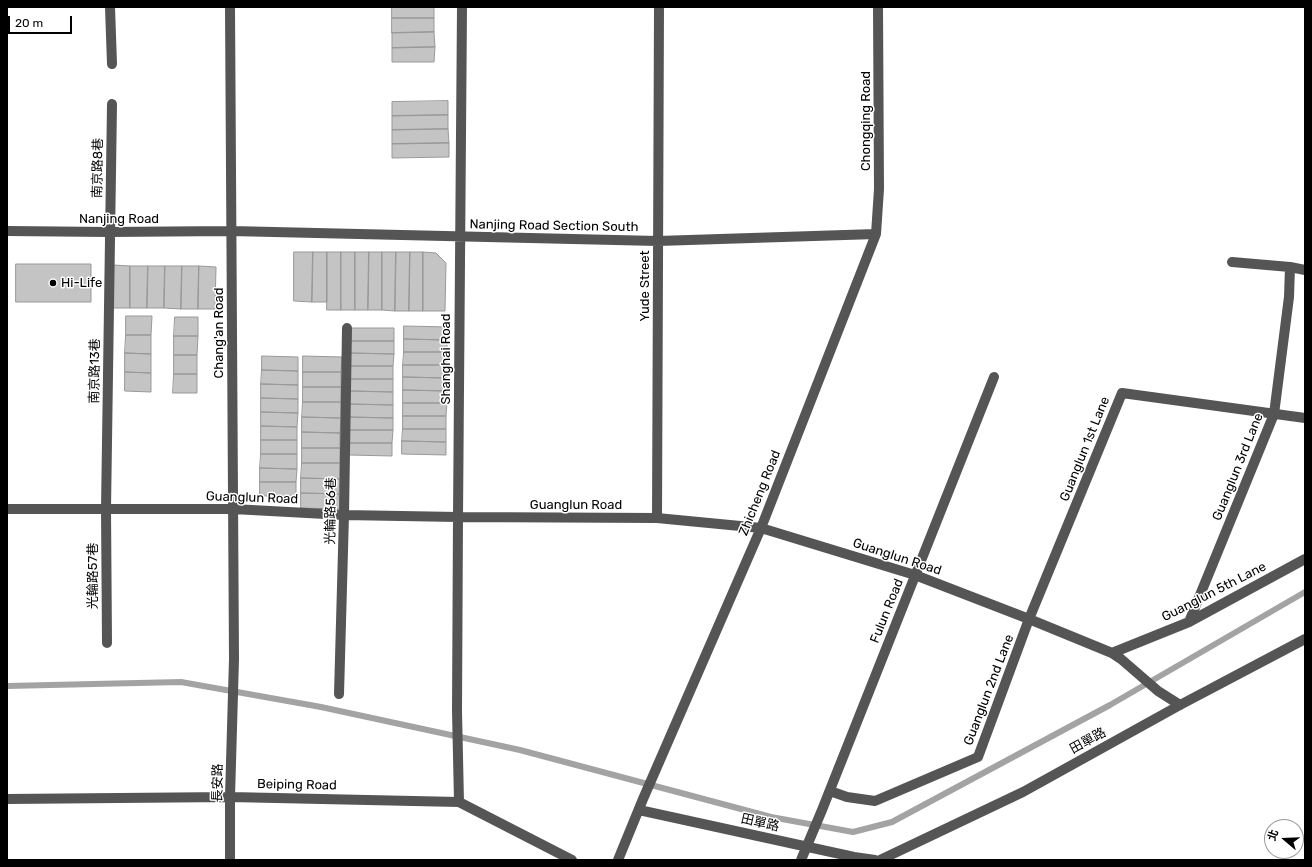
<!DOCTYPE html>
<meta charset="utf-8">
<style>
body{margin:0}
#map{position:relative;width:1312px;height:867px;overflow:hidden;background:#fff;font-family:Rubik,"Noto Sans TC",sans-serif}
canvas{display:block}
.frame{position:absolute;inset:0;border:8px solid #000;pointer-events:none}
.north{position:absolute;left:1264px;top:819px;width:40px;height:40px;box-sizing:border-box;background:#fff;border:1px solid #999;border-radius:50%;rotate:289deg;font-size:11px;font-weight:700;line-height:16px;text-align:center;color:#000}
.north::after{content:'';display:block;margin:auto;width:14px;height:18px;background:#000;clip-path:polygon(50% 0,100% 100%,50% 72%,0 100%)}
.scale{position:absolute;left:8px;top:16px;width:64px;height:18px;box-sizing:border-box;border:2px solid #000;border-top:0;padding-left:5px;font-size:12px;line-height:14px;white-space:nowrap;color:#000;-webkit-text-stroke:3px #fff;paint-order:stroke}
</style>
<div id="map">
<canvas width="1312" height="867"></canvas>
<div class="frame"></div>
<div class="north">北</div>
<div class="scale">20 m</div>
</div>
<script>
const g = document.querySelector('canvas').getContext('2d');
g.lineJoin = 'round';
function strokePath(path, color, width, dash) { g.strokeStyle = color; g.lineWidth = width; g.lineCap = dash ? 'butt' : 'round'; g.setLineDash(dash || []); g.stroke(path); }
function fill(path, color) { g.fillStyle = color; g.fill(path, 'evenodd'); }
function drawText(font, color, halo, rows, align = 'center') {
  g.font = font + ' Rubik,"Noto Sans TC",sans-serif'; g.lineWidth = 3; g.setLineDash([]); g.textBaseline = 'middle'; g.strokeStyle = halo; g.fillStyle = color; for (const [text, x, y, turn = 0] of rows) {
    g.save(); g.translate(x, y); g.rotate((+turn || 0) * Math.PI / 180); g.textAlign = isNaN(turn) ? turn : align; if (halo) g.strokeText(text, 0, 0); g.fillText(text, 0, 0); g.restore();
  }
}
strokePath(new Path2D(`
 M7 686 181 682 321 707 520 750 771 817 853 832 892 822 1110 705 1305 592`), '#a3a3a3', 6);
const building = new Path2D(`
 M392 7H434V18H392Z
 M392 18H434V32L392 33Z
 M434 32 435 47 392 48V33Z
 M435 47 434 62H392V48Z
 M448 101V115L392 116V102Z
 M448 115V129L392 130V116Z
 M448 129 449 143 392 144V130Z
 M449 143V157L392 158V144Z
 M294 252H313L312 302 294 301Z
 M313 252H327V302H312Z
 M327 252H341V310H327Z
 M341 252H355V310H341Z
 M355 252H369L368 310H355Z
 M369 252H382V310H368Z
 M382 252H396L395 311 382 310Z
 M396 252H410L409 311H395Z
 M410 252H423V311H409Z
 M423 252 436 253 446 263 445 311H423Z
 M16 264H91V302H16Z
 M113 265 130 266V308H113Z
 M130 266H148L147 308H130Z
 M148 266H165L164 308H147Z
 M165 266H182L181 309 164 308Z
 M182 266H199L198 309H181Z
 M199 266 216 267 215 309H198Z
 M126 316H152L151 335H126Z
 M175 317H198V336H174Z
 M404 326 448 327 447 340 404 339Z
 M350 328H394V341H350Z
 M126 335H151V354L125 353Z
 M174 336H198L197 355H174Z
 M404 339 447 340V352H404Z
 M350 341H394V354L350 353Z
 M404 352H447V365H403Z
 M125 353 151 354V373L125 372Z
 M350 353 394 354 393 366H350Z
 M174 355H197V374H174Z
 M262 356 298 357V371L262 370Z
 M303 356 342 357 341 372H303Z
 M403 365H447V378L403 377Z
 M350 366H393V379H350Z
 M262 370 298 371V385L261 384Z
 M125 372 151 373V392L125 391Z
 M303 372H341V387H303Z
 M174 374H197V393H173Z
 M403 377 447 378V391L403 390Z
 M350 379H393V392L350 391Z
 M261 384 298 385V399L261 398Z
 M303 387H341V402H303Z
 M403 390 447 391V403H403Z
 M350 391 393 392V405L349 404Z
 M261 398 298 399V413L261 412Z
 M303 402H341V418L302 417Z
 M403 403H447L446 416H403Z
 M349 404 393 405V418L349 417Z
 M261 412 298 413 297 427 261 426Z
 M403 416H446V429H403Z
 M302 417 341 418 340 433 302 432Z
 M349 417 393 418V430H349Z
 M261 426 297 427V440H261Z
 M403 429H446V442L402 441Z
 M349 430H393L392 443H349Z
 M302 432 340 433V448H302Z
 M261 440H297V454H261Z
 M402 441 446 442V455L402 454Z
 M349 443H392V456L349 455Z
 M302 448H340V463H302Z
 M261 454H297V469L260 468Z
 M302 463H340V479L301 478Z
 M260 468 297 469 296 482H260Z
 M301 478 340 479 339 494 301 493Z
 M260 482H296V496H260Z
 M301 493 339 494 340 509 301 508Z`);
fill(building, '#c4c4c4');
strokePath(building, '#999', 1);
strokePath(new Path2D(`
 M110 7 112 64
 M7 231 109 232 231 231 658 241 876 234
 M1232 262 1290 267 1305 270
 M7 509H233L344 515 458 517 657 518 761 528 915 575 1029 619 1112 653 1121 659 1158 691 1180 705
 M657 518 659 7
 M1189 622 1274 414 1289 297 1290 267
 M107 643 106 509 112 104
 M1112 653 1189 622 1305 559
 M339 694 344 515 347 328
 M830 791 847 797 875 801 978 757 1029 619 1122 393 1305 418
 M7 799 230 797 459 802 572 860
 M459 802 457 711 458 517 462 7
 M639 810 854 857 875 860
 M230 860V797L234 659 230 7
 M618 860 643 799 761 528 876 234 879 189 878 7
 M801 860 822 810 994 377
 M880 860 1023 792 1180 705 1305 639`), '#555', 10);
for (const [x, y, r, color] of [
 [53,283,4,"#000"]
]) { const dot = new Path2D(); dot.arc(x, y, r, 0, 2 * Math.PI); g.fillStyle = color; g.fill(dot); strokePath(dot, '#fff', 1.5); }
drawText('13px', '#000', '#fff', [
 ["Chongqing Road",866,121,-90],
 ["南京路8巷",98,168,-89],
 ["Nanjing Road",119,219],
 ["Nanjing Road Section South",554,226,1],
 ["Yude Street",645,286,-90],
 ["Chang'an Road",219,333,-90],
 ["Shanghai Road",446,359,-90],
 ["南京路13巷",95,371,-89],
 ["Guanglun 1st Lane",1085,449,-68],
 ["Guanglun 3rd Lane",1238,467,-68],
 ["Zhicheng Road",760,493,-68],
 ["Guanglun Road",252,498,2],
 ["Guanglun Road",576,505],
 ["光輪路56巷",331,511,-89],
 ["Guanglun Road",897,557,18],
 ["光輪路57巷",93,576,-90],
 ["Guanglun 5th Lane",1214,592,-27],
 ["Fulun Road",887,611,-68],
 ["Guanglun 2nd Lane",989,690,-69],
 ["田單路",1088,741,-29],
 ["長安路",218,783,-89],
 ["Beiping Road",297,785,1],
 ["田單路",760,823,13]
]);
drawText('13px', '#000', '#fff', [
 ["Hi-Life",61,283]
], 'left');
</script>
